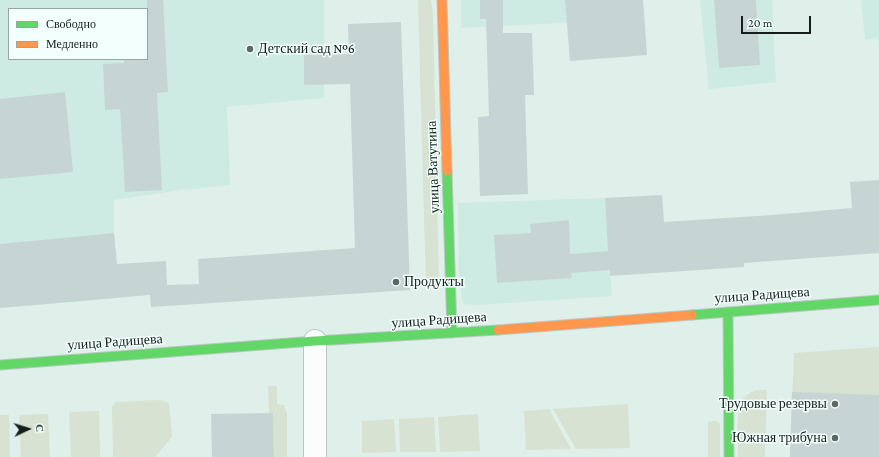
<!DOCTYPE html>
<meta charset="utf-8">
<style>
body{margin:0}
#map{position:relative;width:879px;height:457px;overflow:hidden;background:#dfefea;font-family:"Crimson Pro",serif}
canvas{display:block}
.legend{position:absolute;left:8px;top:8px;width:140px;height:52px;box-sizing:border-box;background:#f3fffc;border:1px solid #9aa5a2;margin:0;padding:5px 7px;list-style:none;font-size:12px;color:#141f1c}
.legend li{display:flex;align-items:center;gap:8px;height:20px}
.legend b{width:20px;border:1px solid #9aa5a2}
.north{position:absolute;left:8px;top:409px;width:40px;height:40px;-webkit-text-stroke:3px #f3fffc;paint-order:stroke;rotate:86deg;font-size:11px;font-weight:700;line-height:16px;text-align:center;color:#141f1c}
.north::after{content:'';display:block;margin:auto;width:14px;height:18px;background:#141f1c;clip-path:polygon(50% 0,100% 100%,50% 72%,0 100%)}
.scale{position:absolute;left:741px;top:16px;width:70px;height:18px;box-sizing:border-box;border:2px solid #141f1c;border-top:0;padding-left:5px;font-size:12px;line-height:14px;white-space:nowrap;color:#141f1c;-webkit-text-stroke:3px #f3fffc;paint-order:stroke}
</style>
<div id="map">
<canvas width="879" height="457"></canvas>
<ul class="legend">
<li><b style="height:5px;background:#63d668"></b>Свободно</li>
<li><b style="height:5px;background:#ff974d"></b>Медленно</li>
</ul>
<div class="north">С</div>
<div class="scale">20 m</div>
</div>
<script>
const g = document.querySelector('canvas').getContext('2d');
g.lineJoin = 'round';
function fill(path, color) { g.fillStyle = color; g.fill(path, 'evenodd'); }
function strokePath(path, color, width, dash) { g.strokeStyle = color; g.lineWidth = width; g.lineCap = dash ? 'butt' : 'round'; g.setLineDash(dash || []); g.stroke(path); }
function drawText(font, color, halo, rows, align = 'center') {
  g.font = font + ' "Crimson Pro",serif'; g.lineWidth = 3; g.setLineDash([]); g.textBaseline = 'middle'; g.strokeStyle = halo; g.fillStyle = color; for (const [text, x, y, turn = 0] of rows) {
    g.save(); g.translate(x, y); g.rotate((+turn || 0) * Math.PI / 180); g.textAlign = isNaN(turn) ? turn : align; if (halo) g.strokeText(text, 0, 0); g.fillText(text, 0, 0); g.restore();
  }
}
fill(new Path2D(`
 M0 0H324V98L227 107 230 185 182 190 114 200V233L119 298 0 308V310ZM9 9H147V59H9Z
 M461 0H598V21L461 28Z
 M700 0H772L776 82 709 89Z
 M861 0H879V52L878 38 865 40Z
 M605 198 612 296 478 305 463 304 459 280 458 203Z`), '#ceebe3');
fill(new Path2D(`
 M418 0H431L433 14 439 287H426Z
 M879 347V457H790L794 353Z
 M268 386H277V404L284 405 287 413V457H274L273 413H269Z
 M756 390H767L765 457H738C738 445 736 411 741 401 745 395 750 393 756 390Z
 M160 400 169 403 172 437 155 457H113L112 406 116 402Z
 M628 404 630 448 576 449 553 409Z
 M549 409 571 449 526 450 524 411Z
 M99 411 100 457H71L69 412Z
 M48 414 50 457H21L19 415Z
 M478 414 480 451 440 452 438 417Z
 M0 415H9L10 457H0Z
 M434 417 436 452H400L399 419Z
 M394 419 396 452 362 453V421Z
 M716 421 720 424V457H708V422Z`), '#d8e2d2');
fill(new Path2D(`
 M147 0H163L168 92 157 93 162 190 125 192 120 109 105 110 103 64 124 63V59H147Z
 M480 0H503V33H532L534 95H525L528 194 480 196 478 117 489 116 486 19H480Z
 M565 0H643L647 55 570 61Z
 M714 0H756L760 65 719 68Z
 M401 22 410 290 151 307 150 295 0 308V244L114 233 117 264 166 261 167 285 199 284 198 259 355 248 350 84 304 85V55L349 54 348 24Z
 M65 92 73 172 0 179V99Z
 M879 180V253L744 263V267L610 276V270L571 273 572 278 497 283 494 235 531 233 530 224 569 220 570 254 608 251 605 198 662 195 664 222 772 215 852 208 850 182Z
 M792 392 879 395V457H790Z
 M273 413 274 457H212L211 414Z`), '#c6d5d4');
const street = new Path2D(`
 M315 457V341`);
const fast = new Path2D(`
 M447 171 452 333
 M728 312 729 457
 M692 315 879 300
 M0 365 315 341 498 330`);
const slow = new Path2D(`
 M442 0 447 171
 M498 330 692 315`);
strokePath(street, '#bac7c4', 24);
strokePath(fast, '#bac7c4', 11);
strokePath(slow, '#bac7c4', 11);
strokePath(street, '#fafdfc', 22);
strokePath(fast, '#63d668', 9);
strokePath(slow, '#ff974d', 9);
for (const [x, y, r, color] of [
 [250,49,4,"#5b6864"],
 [396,282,4,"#5b6864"],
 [835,404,4,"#5b6864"],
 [835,438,4,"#5b6864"]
]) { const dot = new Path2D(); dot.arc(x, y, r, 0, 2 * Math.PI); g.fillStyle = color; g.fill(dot); strokePath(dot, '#f3fffc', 1.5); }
drawText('14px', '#141f1c', '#f3fffc', [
 ["Детский сад №6",258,49],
 ["Продукты",404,282],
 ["Трудовые резервы",827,404,"right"],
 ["Южная трибуна",827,438,"right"]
], 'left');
drawText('14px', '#141f1c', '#f3fffc', [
 ["улица Ватутина",433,167,-92],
 ["улица Радищева",762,295,-4],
 ["улица Радищева",439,320,-4],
 ["улица Радищева",115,342,-4]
]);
</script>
